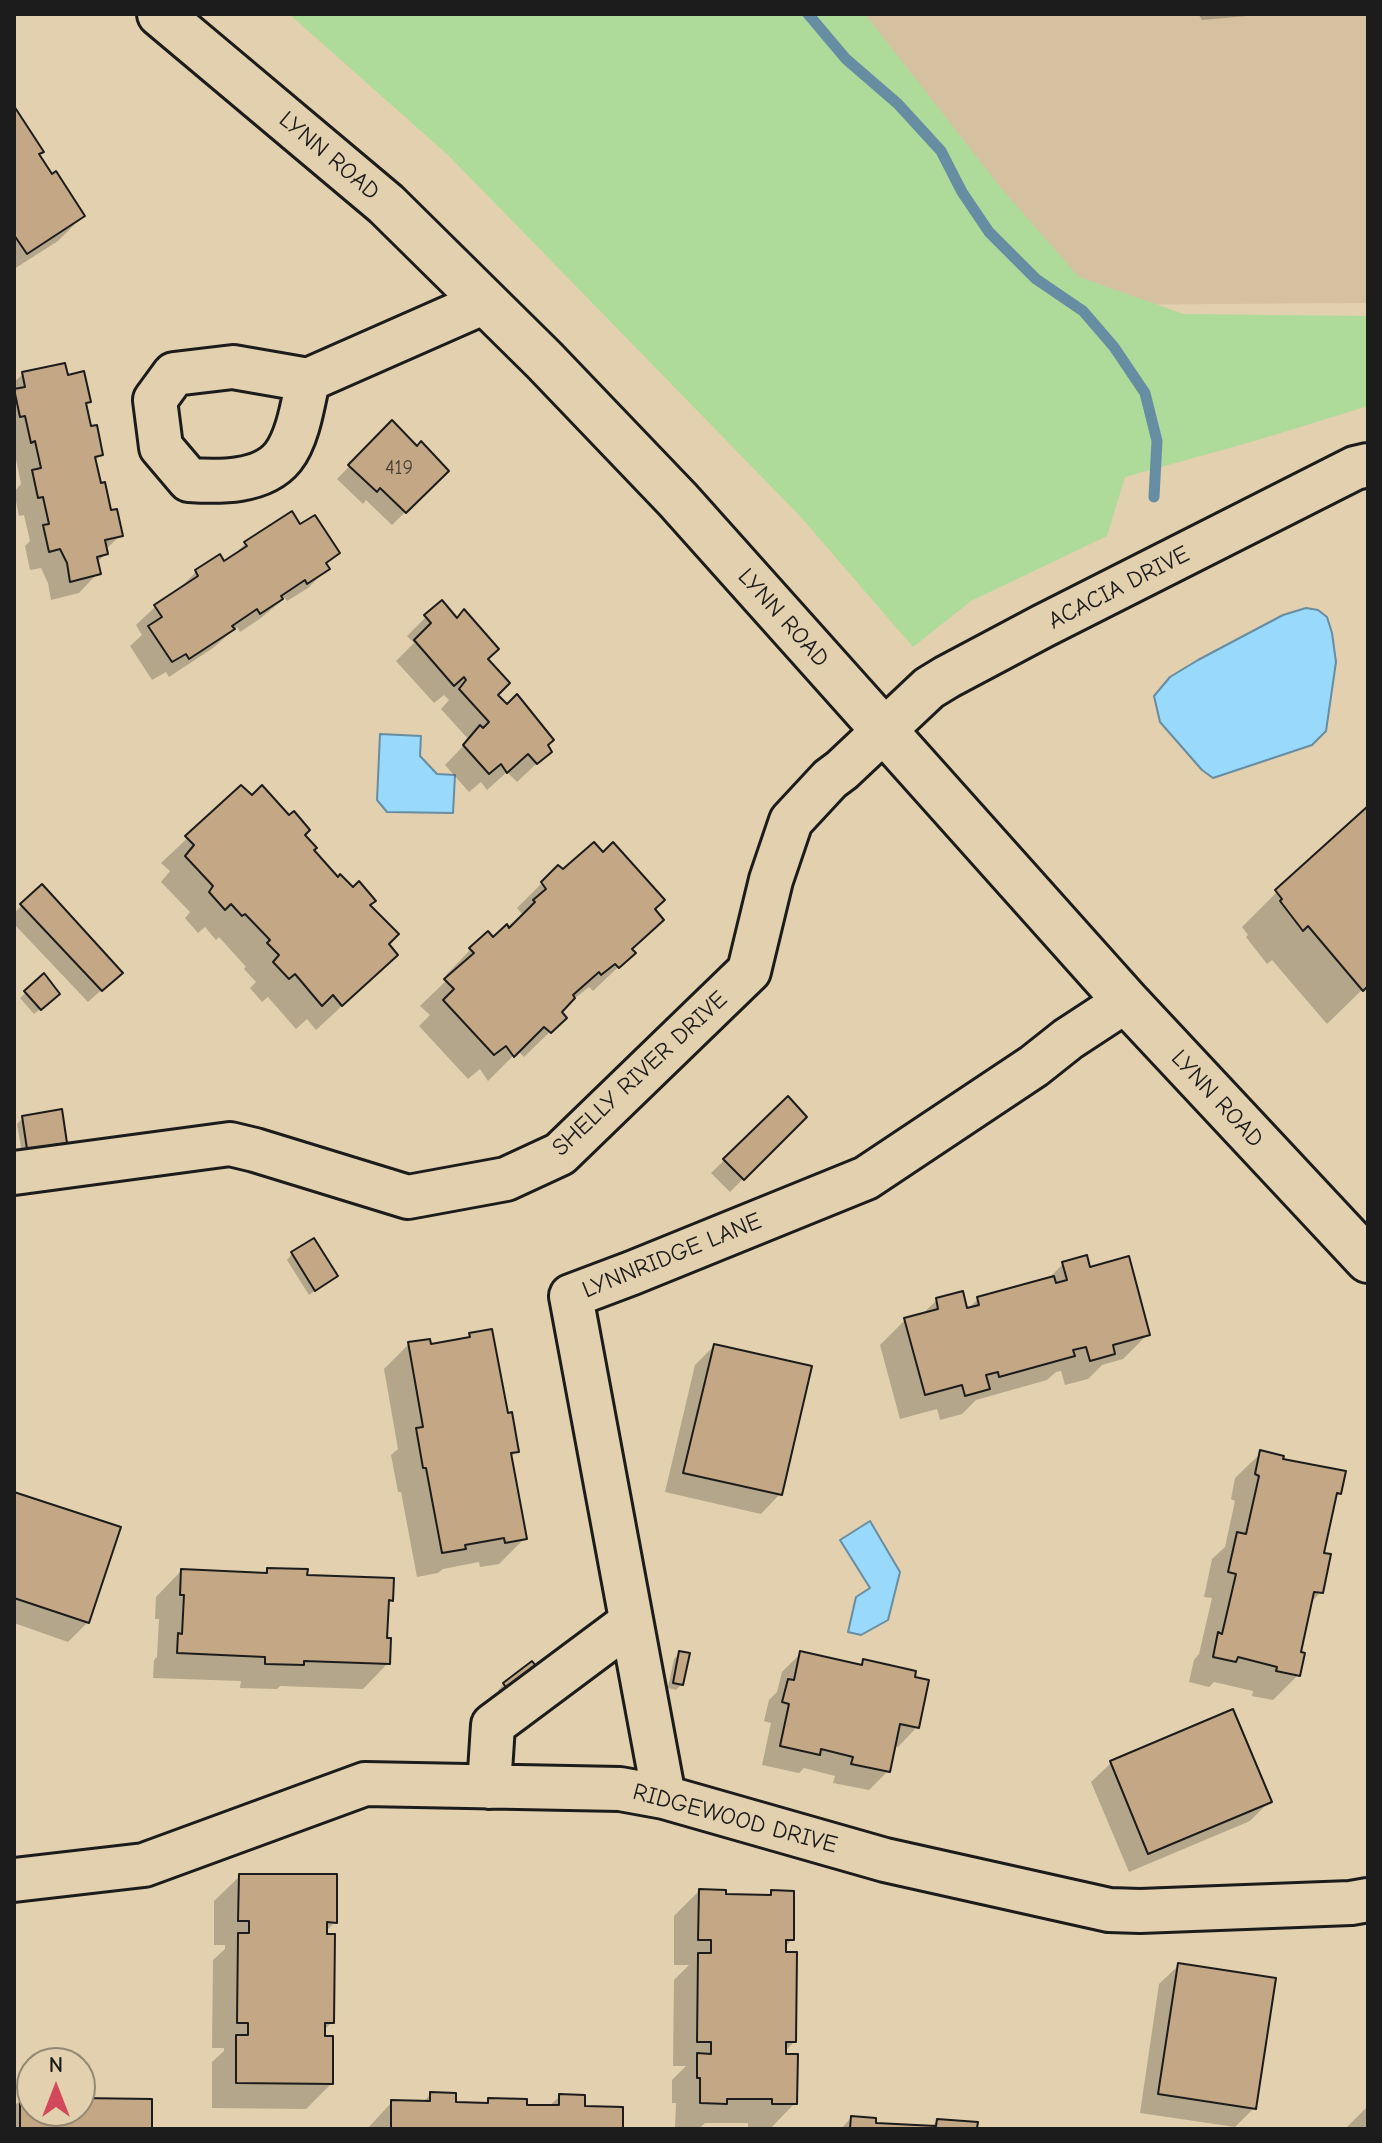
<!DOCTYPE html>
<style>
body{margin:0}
#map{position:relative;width:1382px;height:2143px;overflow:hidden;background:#e2d0ae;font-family:"Comic Neue",sans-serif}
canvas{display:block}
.frame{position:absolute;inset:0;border:16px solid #1c1c1c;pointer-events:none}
.north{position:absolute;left:16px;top:2047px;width:80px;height:80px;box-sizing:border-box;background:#e2d0ae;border:2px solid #938874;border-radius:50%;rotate:0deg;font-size:22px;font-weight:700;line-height:32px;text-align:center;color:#1c1c1c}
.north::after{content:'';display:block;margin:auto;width:28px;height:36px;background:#d1495b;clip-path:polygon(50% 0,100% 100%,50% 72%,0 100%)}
</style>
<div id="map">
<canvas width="1382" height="2143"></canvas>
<div class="frame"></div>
<div class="north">N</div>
</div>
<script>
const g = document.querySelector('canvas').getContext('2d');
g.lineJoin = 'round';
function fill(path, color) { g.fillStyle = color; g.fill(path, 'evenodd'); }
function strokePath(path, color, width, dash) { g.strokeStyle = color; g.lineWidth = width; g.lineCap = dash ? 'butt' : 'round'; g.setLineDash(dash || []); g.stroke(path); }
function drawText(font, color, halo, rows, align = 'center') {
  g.font = font + ' "Comic Neue",sans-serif'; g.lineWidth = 7; g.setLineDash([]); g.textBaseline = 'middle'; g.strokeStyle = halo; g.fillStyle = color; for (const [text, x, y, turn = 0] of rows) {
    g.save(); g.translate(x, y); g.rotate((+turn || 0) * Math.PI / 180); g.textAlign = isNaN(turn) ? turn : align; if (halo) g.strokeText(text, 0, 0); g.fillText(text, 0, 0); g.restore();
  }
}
fill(new Path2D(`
 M808 14H1368V303L1073 305Z`), '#d5c19f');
fill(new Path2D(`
 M289 14H865L1001 188 1079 277 1184 314 1368 316V406L1258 440 1125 477 1107 536 971 601 913 647 799 515 448 155Z`), '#aedb9a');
const water = new Path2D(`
 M1306 608 1318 610 1327 617 1332 633 1336 662 1326 731 1312 745 1213 778 1202 770 1160 722 1154 696 1170 677 1198 660 1283 615Z
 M380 734 421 736 420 756 437 774 455 775 453 813 387 812 377 800Z
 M870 1521 900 1572 888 1620 861 1635 848 1632 856 1597 870 1588 840 1540Z`);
fill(water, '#99d9fb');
strokePath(water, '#678da2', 2);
fill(new Path2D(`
 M1198 14H1269L1202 20Z
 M14 109 41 152 38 155 83 216 58 241 14 269Z
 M23 374 66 377 89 401 85 405 90 429 101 455 94 461 110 513 121 535 105 550 106 554 96 563 98 573 79 593 51 600 48 583 41 568 30 570 25 546 30 541 24 515 19 516 14 492 21 484 16 459 14 460V382Z
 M392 423 417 449 447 471 392 525 366 500 363 504 337 479Z
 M300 526 338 553 325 565 328 568 308 588 287 601 285 598 261 618 240 632 237 627 213 648 169 677 166 672 152 680 130 646 142 635 136 625 156 606 177 591 196 572 224 564 245 544Z
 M426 617 486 660 496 695 546 745 550 751 517 782 507 772 487 790 481 782 469 792 445 765 469 740 441 709 449 700 444 695 434 703 396 661 414 643 407 636Z
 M241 788 302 835 312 850 337 880 368 906 386 944 370 980 316 1030 307 1019 296 1029 268 997 262 1002 250 988 256 982 244 969 246 967 219 937 216 940 205 927 198 933 185 918 190 912 161 882 170 871 161 863Z
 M1368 808V984L1327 1024 1272 960 1267 964 1246 937 1248 935 1242 927 1277 892Z
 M558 867 653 909 630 950 633 953 593 991 589 987 575 998 574 996 559 1012 564 1018 524 1057 518 1051 488 1081 480 1069 468 1079 419 1026 430 1015 420 1006 449 978 446 975 471 949 493 940 522 914 517 908Z
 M42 887 107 985 88 1002 14 924V913Z
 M44 976 52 999 34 1014 20 998Z
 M787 1099 804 1117 730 1192 711 1173Z
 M23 1118 65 1142 59 1148 22 1153 17 1124Z
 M292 1254 330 1281 309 1295 287 1260Z
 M1063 1264 1089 1269 1148 1334 1123 1359 1102 1365 1088 1379 1065 1385 1061 1371 1056 1372 1047 1380 976 1400 962 1414 940 1420 937 1409 900 1419 880 1345 905 1320 921 1315 937 1300 966 1311 978 1299 1046 1281Z
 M470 1335 506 1416 517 1451 510 1458 524 1539 499 1564 480 1567 479 1562 443 1569 438 1573 417 1577 401 1492H398L391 1455 398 1449 384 1369 409 1344 429 1347 466 1340Z
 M714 1346 780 1494 761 1514 665 1492 695 1365Z
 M1261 1453 1281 1460 1339 1493 1334 1499 1322 1554 1321 1592 1309 1604 1298 1654V1675L1273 1700 1252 1696 1253 1691 1214 1682 1209 1687 1189 1682 1194 1660 1199 1654 1212 1598 1204 1597 1212 1559 1225 1547 1235 1501 1231 1499 1235 1478Z
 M14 1494 88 1622 68 1642 14 1623Z
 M267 1570 391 1600 387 1604 385 1639 388 1663 363 1689 280 1686 277 1689 240 1688 241 1681 153 1678 154 1660 157 1657 159 1619H155L156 1597 181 1571 262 1575Z
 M680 1653 682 1684 676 1690 668 1688 674 1659Z
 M801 1653 859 1666 863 1662 917 1727 898 1747 893 1746 888 1771 869 1790 833 1783 835 1776 804 1768 799 1773 762 1765 771 1723 764 1721 769 1700 777 1692 782 1672Z
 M530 1676 502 1696 498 1690 504 1684Z
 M1111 1763 1269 1802 1250 1821 1129 1872 1091 1782Z
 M240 1876 335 1922 325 1932 332 2022 323 2031 331 2084 306 2109 212 2108V2062L224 2051V2048H212L213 1960 225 1949V1945H214V1901Z
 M699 1891 724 1896 768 1897 772 1892 792 1939 784 1948 794 2042 784 2052 795 2103 770 2129H748V2123H705L700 2128 675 2127 676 2103H672V2080L686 2066H673L674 1980 689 1965H674V1916Z
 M1179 1965 1254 2108 1235 2127 1140 2113 1159 1984Z
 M431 2094 454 2104 484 2105 489 2100 525 2107H548L560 2096 621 2129H367L392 2102 422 2103Z
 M21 2100H32V2111H80V2100L150 2129H14V2106Z
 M1368 2106V2129H1346V2128Z
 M851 2118 874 2125 930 2128 937 2121 975 2129H841Z`), '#0003');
strokePath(new Path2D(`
 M808 14 846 59 898 104 941 151 962 192 989 232 1036 279 1083 311 1114 347 1145 393 1157 441 1154 497`), '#678da2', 11);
const building = new Path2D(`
 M14 106 44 152 39 154 52 174 56 171 85 216 27 254 14 235Z
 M65 363 68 375 84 371 91 402 86 403 91 426 97 425 103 455 95 457 101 483 105 482 111 510 117 509 123 536 105 540 108 554 97 557 101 574 70 582 67 563 60 549 49 552 43 525 49 524 43 497 38 498 32 470 41 468 35 441 31 443 25 416 20 417 14 389 25 387 22 372Z
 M392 420 417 446 421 441 449 471 406 513 380 488 377 492 348 465Z
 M292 511 300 524 315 515 340 553 326 563 330 569 307 584 305 580 281 596 283 599 260 614 257 609 232 626 235 629 189 659 186 654 172 662 148 626 162 617 154 605 198 576 195 570 220 554 224 561 247 546 244 542Z
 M442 600 457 618 464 609 499 649 488 659 510 683 498 695 507 704 517 694 554 740 548 745 552 752 537 764 528 754 507 773 501 764 489 774 463 745 480 725 483 728 489 722 459 689 466 680 464 677 454 686 414 640 431 623 424 615Z
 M241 785 252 795 262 785 289 815 294 811 310 830 305 835 317 848 314 850 338 877 340 874 353 887 359 881 376 901 370 905 399 934 389 944 398 955 342 1006 333 995 322 1006 295 974 289 979 273 962 279 955 267 943 270 940 245 914 242 916 231 904 225 910 209 892 213 886 185 856 194 845 185 836Z
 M1368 806V986L1363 991 1308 926 1303 931 1280 901 1282 899 1275 890Z
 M594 842 603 852 613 842 665 900 655 909 664 920 632 949 636 953 619 968 615 964 601 975 599 972 573 995 575 998 562 1012 567 1018 551 1033 544 1027 514 1057 506 1046 494 1055 443 1000 454 989 444 979 474 953 469 948 488 931 493 937 507 924 509 928 535 902 533 900 546 889 541 882 558 865 563 869Z
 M42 884 123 973 102 991 20 904Z
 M44 973 60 994 41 1010 24 991Z
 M788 1096 807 1117 744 1180 723 1159Z
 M62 1109 67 1143 27 1149 22 1116Z
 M314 1238 338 1276 315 1291 291 1252Z
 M1087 1255 1090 1267 1129 1256 1150 1335 1113 1345 1115 1354 1090 1361 1086 1347 1073 1350 1075 1356 999 1377 998 1372 986 1375 990 1389 965 1396 962 1385 925 1395 904 1318 938 1309 936 1298 963 1291 967 1308 979 1305 977 1297 1054 1276 1056 1283 1067 1280 1062 1262Z
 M492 1329 508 1413 512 1412 519 1452 511 1453 527 1539 505 1543 504 1538 465 1545 466 1549 442 1553 426 1468H423L416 1428 423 1427 408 1342 430 1339 431 1344 470 1337 469 1333Z
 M714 1344 812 1366 782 1495 683 1473Z
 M1260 1450 1284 1456 1283 1459 1346 1471 1341 1494 1337 1493 1324 1553 1331 1554 1323 1593 1314 1592 1301 1652 1305 1653 1300 1676 1276 1671 1277 1667 1238 1657 1236 1662 1213 1657 1218 1632 1222 1634 1236 1574 1228 1572 1237 1532 1246 1534 1259 1476 1255 1474Z
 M14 1492 121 1527 89 1623 14 1598Z
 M267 1568 308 1569 307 1575 394 1578 393 1601 389 1600 387 1638H391L390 1664 304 1661V1665L265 1664V1657L177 1653 178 1633 182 1634 184 1595H180L181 1569 267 1573Z
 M679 1651 690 1653 683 1685 673 1683Z
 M800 1651 862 1665 863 1659 916 1671 915 1677 929 1680 919 1728 900 1724 890 1772 851 1764 853 1757 821 1749 820 1755 780 1746 789 1704 782 1702 788 1679 794 1680Z
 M532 1661 539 1670 509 1692 503 1683Z
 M1233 1709 1272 1802 1148 1854 1110 1761Z
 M239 1874H337V1923L327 1922V1934H335L334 2023H325V2036H333V2084L236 2083V2035H248V2023H237L238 1933H249V1921H238Z
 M699 1889 726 1890V1894L771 1895V1890L794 1891V1940H786V1952H797L796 2042H786V2054H798L797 2104H772V2099H727V2104L700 2103V2078H697V2053L711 2054V2042H697L698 1953H711V1940H698Z
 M1178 1963 1276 1978 1256 2109 1158 2094Z
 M430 2092 456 2093V2102L488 2103V2098L527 2099V2105H559V2094L585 2095V2106L623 2107V2129H391V2100L430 2101Z
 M20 2098H32V2111H80V2098L152 2099V2129H20Z
 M851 2116 876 2118V2123L936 2126 937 2119 978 2122 977 2128 990 2129H850Z`);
fill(building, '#c4a886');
strokePath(building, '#1c1c1c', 2);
const street = new Path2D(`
 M308 380C303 403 298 438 283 457 262 483 219 482 189 480L161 447 155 400 174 374 233 367 308 380 485 302
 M14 1173 230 1144 255 1150 408 1197 506 1179 560 1154 749 971 771 880 791 821 830 779 842 770 929 688 947 677 1043 626 1355 468 1368 465
 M489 1787 493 1725 631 1622
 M664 1797 571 1296 632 1273 866 1178 1034 1066 1068 1039 1126 1001
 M14 1880 144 1865 365 1784 620 1789 664 1797 885 1860 1109 1910 1140 1911 1351 1903 1368 1900`);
const secondary = new Path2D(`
 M160 14 386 204 544 360 678 500 1126 1001 1368 1260`);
strokePath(street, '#1c1c1c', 48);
strokePath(secondary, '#1c1c1c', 50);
strokePath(street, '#e2d0ae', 42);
strokePath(secondary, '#e2d0ae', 44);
drawText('20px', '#463f36', null, [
 ["419",399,468]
]);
drawText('24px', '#1c1c1c', '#e2d0ae', [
 ["LYNN ROAD",329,156,40],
 ["ACACIA DRIVE",1119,588,-27],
 ["LYNN ROAD",783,618,48],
 ["SHELLY RIVER DRIVE",640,1074,-43],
 ["LYNN ROAD",1217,1099,47],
 ["LYNNRIDGE LANE",672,1256,-22],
 ["RIDGEWOOD DRIVE",735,1819,15]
]);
</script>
